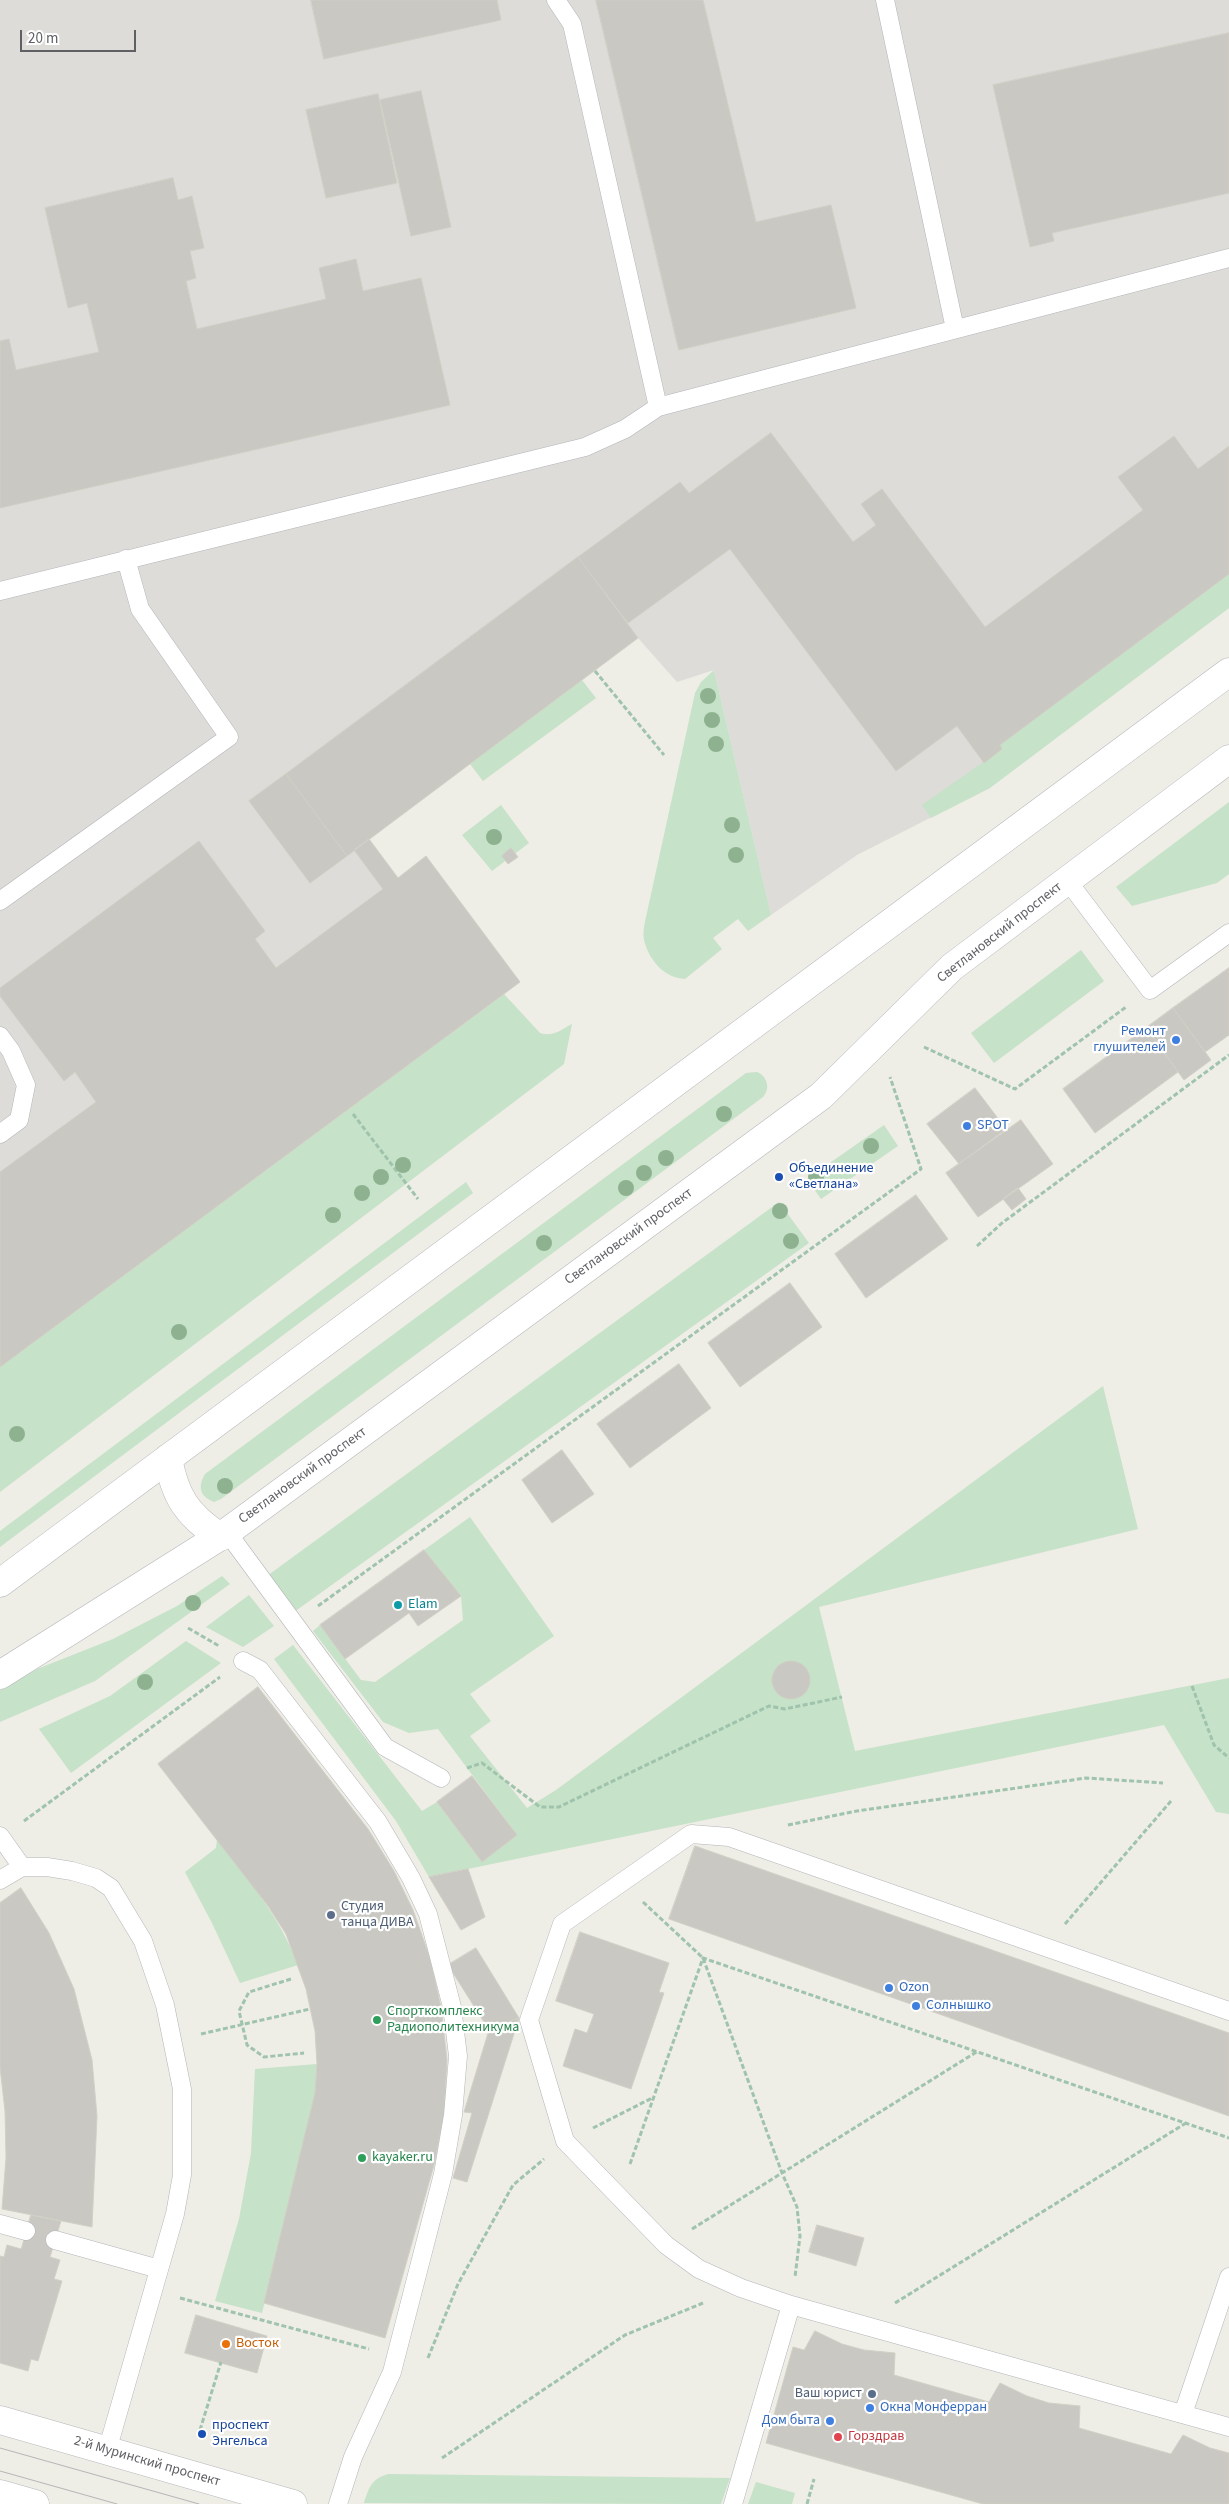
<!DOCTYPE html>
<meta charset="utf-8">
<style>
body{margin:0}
#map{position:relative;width:1229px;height:2504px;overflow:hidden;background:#eeede6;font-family:"Source Sans 3",sans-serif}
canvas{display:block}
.scale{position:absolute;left:20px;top:30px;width:116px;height:22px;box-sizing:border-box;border:2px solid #5e6064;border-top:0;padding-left:6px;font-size:15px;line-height:18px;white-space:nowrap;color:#5e6064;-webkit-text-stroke:4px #fff;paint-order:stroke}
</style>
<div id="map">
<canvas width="1229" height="2504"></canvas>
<div class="scale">20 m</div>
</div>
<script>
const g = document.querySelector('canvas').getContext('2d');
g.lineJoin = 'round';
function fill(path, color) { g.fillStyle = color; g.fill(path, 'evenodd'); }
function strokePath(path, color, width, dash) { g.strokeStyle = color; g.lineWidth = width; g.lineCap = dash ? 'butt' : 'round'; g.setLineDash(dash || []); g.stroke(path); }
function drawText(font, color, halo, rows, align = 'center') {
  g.font = font + ' "Source Sans 3",sans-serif'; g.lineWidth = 4.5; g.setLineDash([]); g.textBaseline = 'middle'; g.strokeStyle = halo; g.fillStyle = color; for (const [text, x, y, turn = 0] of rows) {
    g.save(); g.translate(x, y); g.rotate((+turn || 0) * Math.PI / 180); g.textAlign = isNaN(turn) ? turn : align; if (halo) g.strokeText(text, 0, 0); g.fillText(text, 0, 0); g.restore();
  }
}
fill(new Path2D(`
 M0 0H1229V608L989 788 857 855 771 915 714 670 677 682 638 638 369 839 398 878 426 856 520 982 0 1367Z`), '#dddcd8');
fill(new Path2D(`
 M1229 574V608L990 788 931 818 922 805 1002 749 1000 745Z
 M714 670 771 915 748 931 738 919 713 938 722 949 685 979C664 978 649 960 644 940 642 931 646 918 648 908L695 693 701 682Z
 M582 680 596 698 483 781 470 764Z
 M1229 802V874L1217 883 1132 906 1116 887Z
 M501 805 529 843 492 871 462 835Z
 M1081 950 1104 981 994 1063 971 1033Z
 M504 994 540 1033C553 1037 561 1030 572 1024L564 1064 0 1492V1367Z
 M757 1072C767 1076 771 1088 763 1097L221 1499 214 1502C199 1496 198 1486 205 1474L746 1073Z
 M884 1125 898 1146 821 1199 807 1179Z
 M466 1182 473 1193 0 1547V1531Z
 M779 1202 809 1243 294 1612 267 1576Z
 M1103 1386 1138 1529 819 1607 855 1751 1229 1678V1814L1216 1812 1164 1725 429 1877 396 1821 274 1659 293 1645 422 1811 437 1802 482 1862 517 1835 438 1729 409 1733 383 1722 313 1631 320 1625 361 1680 375 1682 463 1620 461 1596 424 1550 470 1517 554 1636 470 1694 491 1721 470 1736 527 1808 556 1790Z
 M222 1576 230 1584 95 1681 0 1722V1690L37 1669 113 1639 177 1606Z
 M249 1595 274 1626 243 1647 206 1627Z
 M186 1641 221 1663 71 1773 39 1729 110 1696Z
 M217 1840C250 1882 278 1914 298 1965L240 1983 212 1923 185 1872 216 1848Z
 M317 2064 315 2093 307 2131 262 2313 215 2301 239 2219 251 2153 255 2069Z
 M389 2474H390L730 2478 721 2504 364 2503C369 2487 372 2478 389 2474Z
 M756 2482 795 2493 792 2504H748Z`), '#c6e2c8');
const building = new Path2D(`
 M311 0H497L501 20 324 59Z
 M596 0H703L756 222 831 205 856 308 679 350Z
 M1229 33V193L1052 233 1054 241 1030 247 993 85Z
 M421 91 451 227 411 236 380 100Z
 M378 94 397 183 326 198 306 110Z
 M173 178 178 200 192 196 204 248 190 251 196 278 186 281 197 329 326 299 319 268 356 259 363 291 421 278 450 405 0 508V341L9 339 16 370 99 352 87 303 68 308 45 208Z
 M771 433 853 542 876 525 861 504 882 489 985 627 1143 510 1118 477 1174 436 1198 469 1229 446V574L1000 745 1002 749 984 763 957 726 896 771 730 549 628 623 578 557 680 482 689 493Z
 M578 557 638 638 347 856 286 774Z
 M286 774 347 856 310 883 249 801Z
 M369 839 398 878 426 856 520 982 0 1367V1172L96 1102 75 1072 64 1081 0 996V988L199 841 265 931 255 939 276 968 383 889 354 850Z
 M511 848 518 857 508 864 502 856Z
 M1229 968V1035L1205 1052 1173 1008Z
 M1173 1008 1211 1060 1184 1080 1146 1028Z
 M1146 1028 1178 1072 1095 1133 1063 1089Z
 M975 1088 1006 1129 959 1164 927 1124Z
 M1021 1120 1053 1164 978 1217 946 1173Z
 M1018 1188 1026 1199 1012 1210 1003 1199Z
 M916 1195 948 1239 866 1298 835 1254Z
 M790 1283 822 1327 740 1387 708 1343Z
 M679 1364 711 1408 630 1468 597 1424Z
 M562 1450 594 1494 552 1523 522 1480Z
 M424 1550 461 1596 418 1626 409 1613 345 1659 320 1625Z
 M772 1680a19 19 0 1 1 38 0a19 19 0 1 1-38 0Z
 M258 1687 368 1829 394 1871 413 1910 430 1958 441 2007 447 2060 444 2115 434 2165 385 2338 264 2303 315 2093 317 2064 315 2031 306 1989 286 1934 268 1906 158 1764Z
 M472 1776 517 1835 482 1862 437 1802Z
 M695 1846 1229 2033V2116L669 1919Z
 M468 1869 485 1917 461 1930 429 1877Z
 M21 1888 49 1933 74 1989 92 2060 97 2116 92 2227 2 2209 6 2158 5 2111 0 2067V1903Z
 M580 1932 669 1963 659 1992 664 1993 631 2089 563 2066 575 2029 587 2033 594 2014 556 2001Z
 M476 1948 519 2018 489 2030 448 1965Z
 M519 2018 467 2182 453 2178 472 2113 464 2112 489 2030Z
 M31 2215 61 2221 50 2257 60 2260 54 2279 62 2281 38 2361 31 2359 28 2371 0 2363V2256L4 2257 7 2245 21 2249Z
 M817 2225 864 2238 856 2266 809 2252Z
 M196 2315 267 2336 257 2373 185 2353Z
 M815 2331 842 2344 864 2350 895 2353 894 2375 989 2402 1000 2383 1027 2396 1049 2403 1080 2406 1079 2428 1171 2454 1183 2435 1210 2448 1229 2453V2504H983L766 2443 793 2347 804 2350Z`);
fill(building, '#c9c8c2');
strokePath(building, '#d2cfc5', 1);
const lane = new Path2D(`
 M885 0 955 329
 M658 407 1229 258
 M0 591 585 447 625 429 658 407 572 24 556 0
 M1067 880 1150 990 1229 933
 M0 901 229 737 140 609 126 559
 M0 1036 11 1051 26 1085 19 1120 0 1134
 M227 1532 385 1747 441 1778
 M243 1661 260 1670 378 1822 411 1878 428 1914 452 2007 458 2056 453 2115 443 2174 392 2372 353 2457 338 2504
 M0 1836 22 1867H47L72 1871 96 1878 111 1888 143 1941 165 2005 182 2089V2175L175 2214 107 2451
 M0 1880 22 1867
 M0 2224 26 2231
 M55 2240 159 2269
 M791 2305 741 2288 699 2269 666 2245 565 2141 529 2020 562 1924 691 1834 729 1837 1229 2011
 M1183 2414 1229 2277
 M733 2504 791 2305 1229 2427`);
const secondary = new Path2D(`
 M168 1458C175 1497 187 1515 220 1537
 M0 1583 1229 672
 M0 1675 227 1532 821 1096 952 967 1229 759
 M0 2420 293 2504
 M0 2494 35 2504`);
strokePath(lane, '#b3b5b9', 19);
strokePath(secondary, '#b5b7bb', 29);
strokePath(new Path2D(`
 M595 671 664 755
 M924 1047 1015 1089 1126 1007
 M353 1114 418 1199
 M977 1246 1002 1223 1229 1055
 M318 1606 921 1169 890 1077
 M188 1628 219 1646
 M1192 1686 1214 1745 1229 1758
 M467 1768 482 1763 540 1807H559L769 1706 785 1709 842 1697
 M24 1821 220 1677
 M788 1825 857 1811 1086 1778 1163 1783
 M643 1902 703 1958 782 2173 797 2207 800 2236 795 2277
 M1065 1924 1171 1801
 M291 1979 249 1992 239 2011 247 2045 264 2057 304 2053
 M201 2034 310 2009
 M593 2128 652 2098
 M630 2164 703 1958 1229 2138
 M692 2229 978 2051
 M180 2298 369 2349
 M895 2303 1186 2123
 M428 2358 458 2284 513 2185 544 2159
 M200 2430 221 2362
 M442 2458 625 2335 703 2303
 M807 2504 814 2479`), '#9fc3ac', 3, [5, 2.5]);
strokePath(lane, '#fff', 18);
strokePath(secondary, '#fff', 28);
strokePath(new Path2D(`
 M0 2448 199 2504
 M0 2471 117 2504`), '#b5b6b6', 1);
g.fillStyle = '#8eb290';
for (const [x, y] of [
 [708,696],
 [712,720],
 [716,744],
 [732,825],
 [494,837],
 [736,855],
 [724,1114],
 [871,1146],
 [666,1158],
 [403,1165],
 [644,1173],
 [381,1177],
 [816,1177],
 [626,1188],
 [362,1193],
 [780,1211],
 [333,1215],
 [791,1241],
 [544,1243],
 [179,1332],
 [17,1434],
 [225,1486],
 [193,1603],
 [145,1682]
]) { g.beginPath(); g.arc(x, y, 8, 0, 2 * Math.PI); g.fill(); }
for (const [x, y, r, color] of [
 [1176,1040,5,"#3f7fe0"],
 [967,1126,5,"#3f7fe0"],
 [779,1177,5,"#1a4fb4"],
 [398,1605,5,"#0f9aa8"],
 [331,1915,5,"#5c6f8a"],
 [889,1988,5,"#3f7fe0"],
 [916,2006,5,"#3f7fe0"],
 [377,2020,5,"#2e9e5b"],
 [362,2158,5,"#2e9e5b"],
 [226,2344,5,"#e8710a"],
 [872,2394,5,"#5c6f8a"],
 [870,2408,5,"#3f7fe0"],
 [830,2421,5,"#3f7fe0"],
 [202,2434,5,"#1a4fb4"],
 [838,2437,5,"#e0444e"]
]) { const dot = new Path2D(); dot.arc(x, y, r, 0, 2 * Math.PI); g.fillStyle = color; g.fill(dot); strokePath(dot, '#fff', 2); }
drawText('14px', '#5e6064', '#fff', [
 ["Светлановский проспект",1000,933,-38],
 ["Светлановский проспект",629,1237,-36],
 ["Светлановский проспект",303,1476,-36],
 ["2-й Муринский проспект",147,2462,16]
]);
drawText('14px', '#366cbe', '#fff', [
 ["Ремонт",1166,1032,"right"],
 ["глушителей",1166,1048,"right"],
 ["SPOT",977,1126],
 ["Ozon",899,1988],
 ["Солнышко",926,2006],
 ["Окна Монферран",880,2408],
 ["Дом быта",820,2421,"right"]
], 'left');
drawText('14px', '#164399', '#fff', [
 ["Объединение",789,1169],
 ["«Светлана»",789,1185],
 ["проспект",212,2426],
 ["Энгельса",212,2442]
], 'left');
drawText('14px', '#0d838f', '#fff', [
 ["Elam",408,1605]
], 'left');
drawText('14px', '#4e5e75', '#fff', [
 ["Студия",341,1907],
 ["танца ДИВА",341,1923],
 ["Ваш юрист",862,2394,"right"]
], 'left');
drawText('14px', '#27864d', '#fff', [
 ["Спорткомплекс",387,2012],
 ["Радиополитехникума",387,2028],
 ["kayaker.ru",372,2158]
], 'left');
drawText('14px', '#c56008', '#fff', [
 ["Восток",236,2344]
], 'left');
drawText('14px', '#be3a42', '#fff', [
 ["Горздрав",848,2437]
], 'left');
</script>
